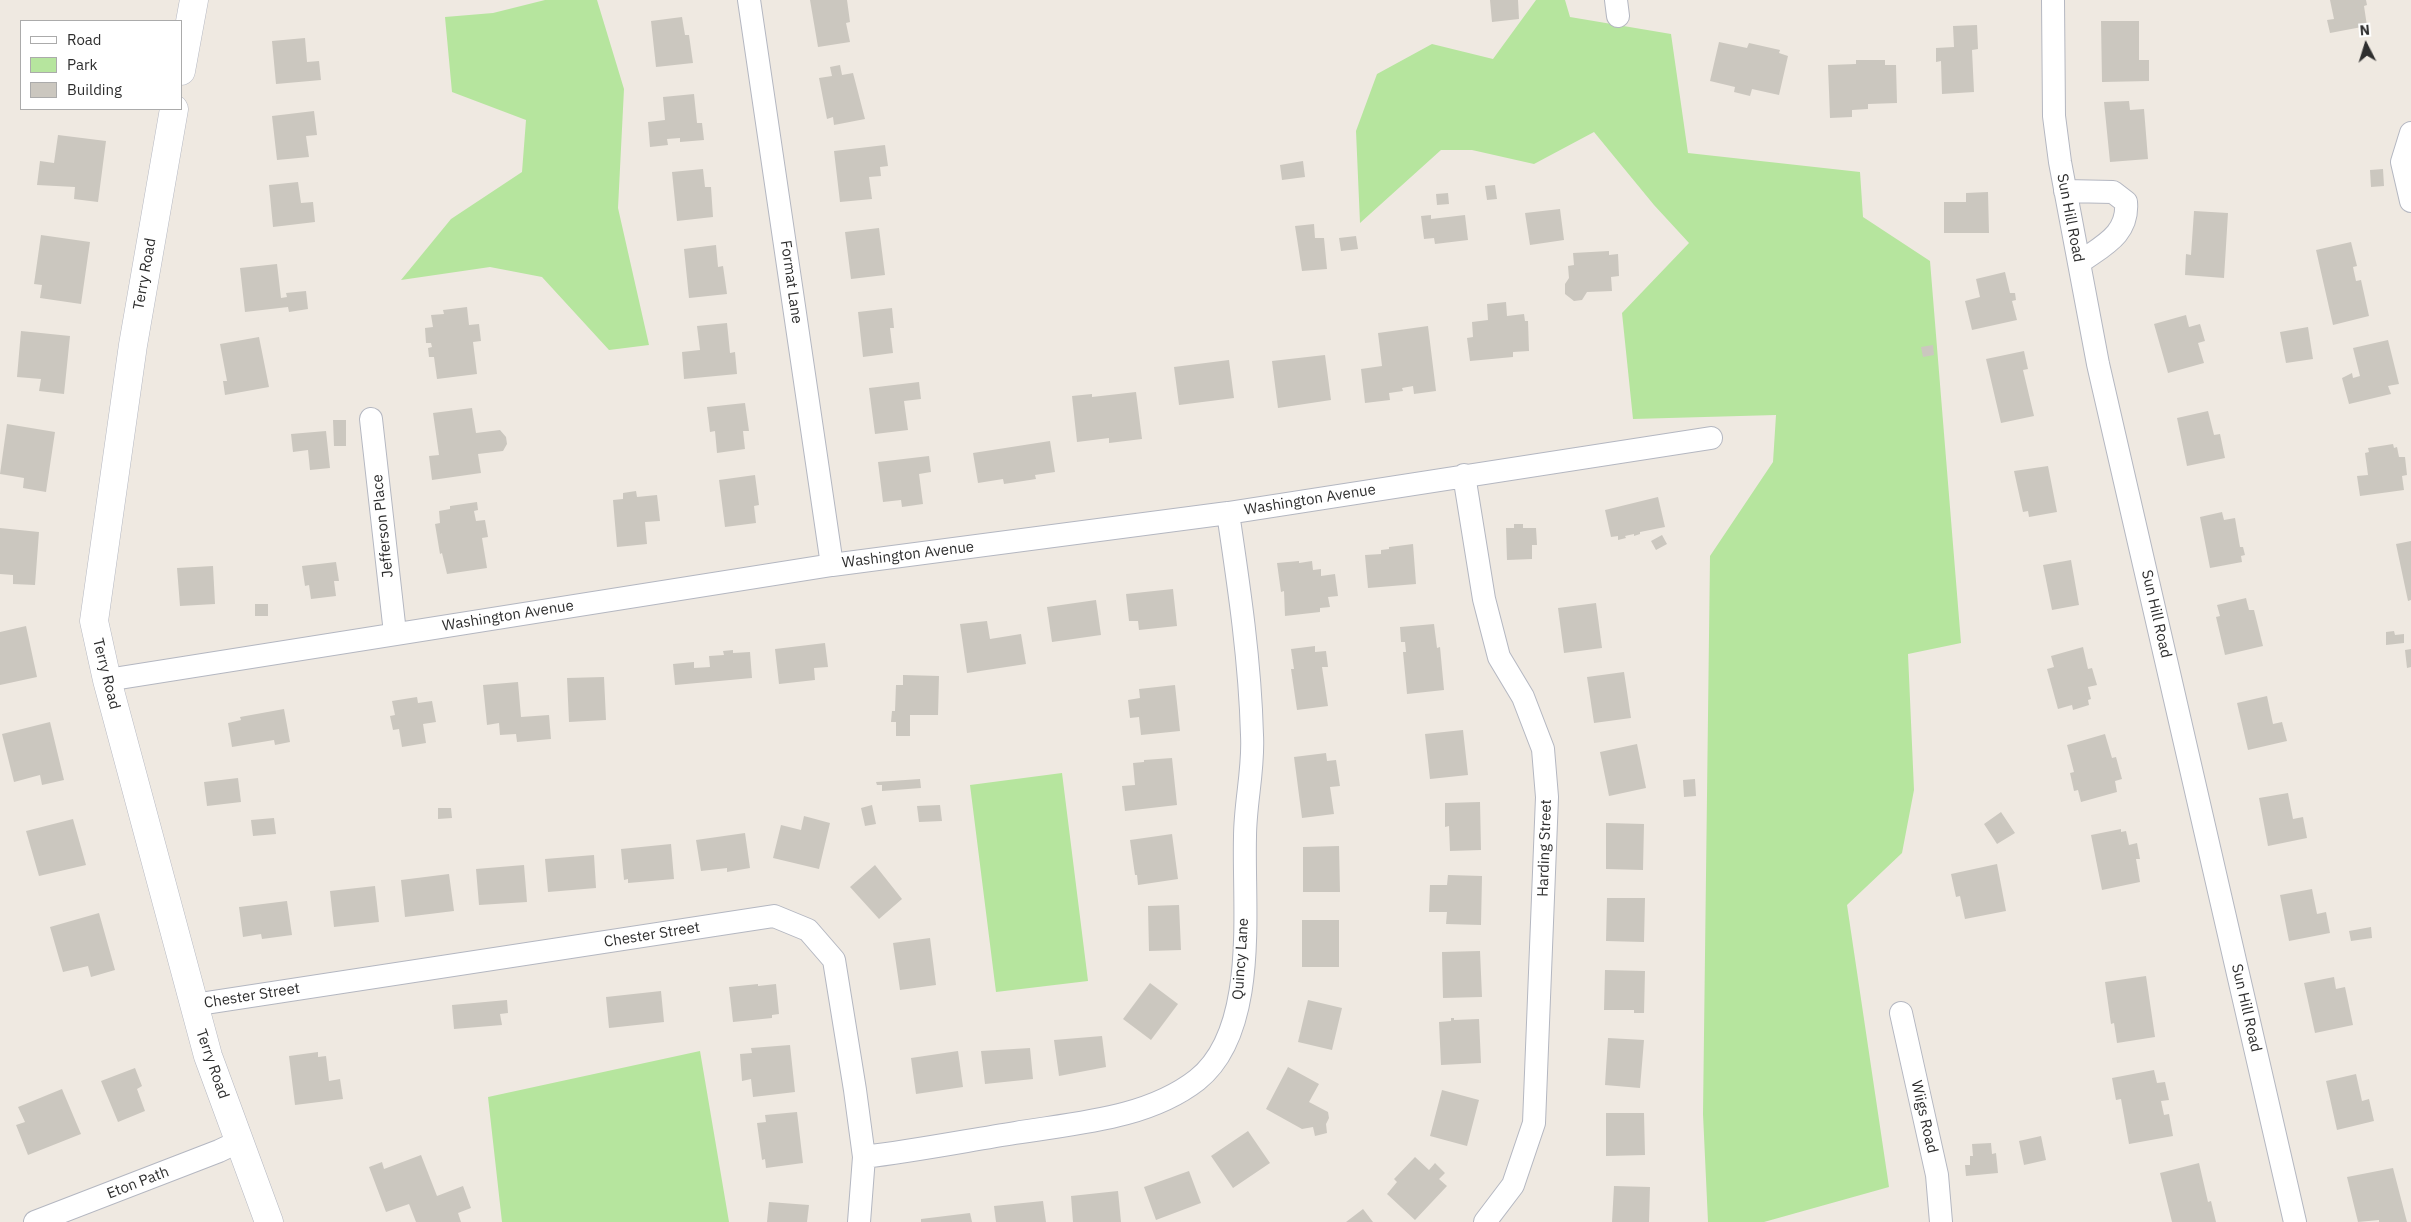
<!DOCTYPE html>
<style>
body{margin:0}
#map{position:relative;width:2411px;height:1222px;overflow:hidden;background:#efe9e1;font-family:"IBM Plex Sans",sans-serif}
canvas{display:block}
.legend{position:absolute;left:20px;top:20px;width:162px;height:90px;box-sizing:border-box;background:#fff;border:1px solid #ababab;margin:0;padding:6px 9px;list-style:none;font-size:15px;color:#2e2e2e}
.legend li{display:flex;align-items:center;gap:10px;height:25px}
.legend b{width:25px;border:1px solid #ababab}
.north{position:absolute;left:2341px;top:20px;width:50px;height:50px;-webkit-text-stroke:4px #fff;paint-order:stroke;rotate:355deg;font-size:14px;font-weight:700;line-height:20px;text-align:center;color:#2e2e2e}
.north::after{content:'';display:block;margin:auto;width:18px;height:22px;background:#2e2e2e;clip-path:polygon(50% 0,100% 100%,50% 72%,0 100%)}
</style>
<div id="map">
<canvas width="2411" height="1222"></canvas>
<ul class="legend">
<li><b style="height:6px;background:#fff"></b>Road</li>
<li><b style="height:14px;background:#b6e59e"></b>Park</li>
<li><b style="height:14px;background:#cbc7bf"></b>Building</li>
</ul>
<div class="north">N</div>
</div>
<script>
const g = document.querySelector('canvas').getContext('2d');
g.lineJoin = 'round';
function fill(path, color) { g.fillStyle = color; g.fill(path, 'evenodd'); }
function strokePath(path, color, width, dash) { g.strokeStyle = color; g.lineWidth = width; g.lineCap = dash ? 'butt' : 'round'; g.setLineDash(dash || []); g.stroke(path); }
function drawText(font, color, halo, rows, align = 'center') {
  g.font = font + ' "IBM Plex Sans",sans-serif'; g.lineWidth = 4; g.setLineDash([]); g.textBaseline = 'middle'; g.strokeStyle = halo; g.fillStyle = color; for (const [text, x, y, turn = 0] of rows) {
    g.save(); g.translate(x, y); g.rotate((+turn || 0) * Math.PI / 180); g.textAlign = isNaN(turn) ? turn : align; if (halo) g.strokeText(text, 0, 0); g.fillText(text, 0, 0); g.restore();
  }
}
fill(new Path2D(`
 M545 0H597L624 89 618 208 649 345 609 350 542 277 490 267 401 280 451 219 522 172 526 120 452 92 445 17 493 13Z
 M1536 0H1565L1570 17 1671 34 1688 153 1860 172 1863 217 1930 261 1961 643 1908 654 1914 790 1902 853 1847 905 1889 1187 1764 1222H1708L1703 1114 1710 556 1773 462 1776 415 1633 419 1622 313 1689 243 1654 205 1594 132 1534 164 1472 150H1441L1360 223 1356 131 1377 74 1432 44 1493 59Z
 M1062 773 1088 981 996 992 970 785Z
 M700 1051 729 1222H502L488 1097Z`), '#b6e59e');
fill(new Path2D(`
 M810 0H847L850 22 846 23 850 42 818 47Z
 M1490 0H1518L1519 19 1492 22Z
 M2330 0H2366L2367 5 2364 6 2367 26 2330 33 2327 20 2334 19Z
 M682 17 685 35H689L693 63 656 67 651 21Z
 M2101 21H2139V60H2149V81L2102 82Z
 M1977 25 1978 49 1972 50 1974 92 1942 94 1941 61 1936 62V48L1954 47 1953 26Z
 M305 38 307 62 319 61 321 80 276 84 272 41Z
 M1719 42 1747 48 1749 43 1780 50 1779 53 1788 56 1779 95 1752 89 1750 96 1734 92 1735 87 1710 81Z
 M1856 60H1885V65H1896L1897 103 1868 104V109L1852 110V117L1830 118 1828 65 1856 64Z
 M840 65 842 75 853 73 865 119 834 125 833 117 827 119 819 78 832 76 830 67Z
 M694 94 697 123H702L704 140 680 142V138L667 139 668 145 650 147 648 122 665 120 663 97Z
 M2129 101 2130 110 2144 109 2148 159 2110 162 2104 102Z
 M314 111 317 135 306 136 309 157 277 160 272 116Z
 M58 135 106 141 98 202 74 199 75 187 37 185 40 161 54 163Z
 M885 145 888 166 880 167 881 176 869 177 872 199 840 202 834 151Z
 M1303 161 1305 177 1282 180 1280 165Z
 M703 169 705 187H711L713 217 677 221 672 172Z
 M2383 169 2384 186 2371 187 2370 170Z
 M298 182 301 203 313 202 315 222 273 227 269 185Z
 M1495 185 1497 199 1487 200 1485 186Z
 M1988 192 1989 233H1944V202H1966V193Z
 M1448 193 1449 204 1437 205 1436 194Z
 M1560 209 1564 240 1530 245 1525 213Z
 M2194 211 2228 213 2224 278 2185 275 2186 254 2191 255Z
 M1431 215V219L1465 215 1468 240 1435 244 1434 238 1424 239 1421 216Z
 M1314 224 1315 238H1324L1327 269 1302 271 1295 226Z
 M879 228 885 275 851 279 845 232Z
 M41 235 90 242 81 304 40 298 42 285 34 284Z
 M1356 236 1358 249 1341 251 1339 238Z
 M2351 242 2357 266 2353 267 2356 281 2361 280 2369 316 2333 325 2316 250Z
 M716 245 718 267 723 266 727 294 689 298 684 249Z
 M1609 251V255L1618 254 1619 276 1611 277 1612 291 1587 292 1582 300 1574 301 1565 294V284L1569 278 1568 266 1574 265 1573 253Z
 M277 264 281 298 287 297 286 293 306 291 308 309 289 312 288 307 245 312 240 268Z
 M2005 272 2010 293H2015L2016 300 2012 301 2017 320 1972 330 1965 301 1980 297 1976 279Z
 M1506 302 1507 316 1524 314 1525 321H1528L1529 351 1513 352V357L1470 361 1467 338 1473 337 1472 322 1488 320 1487 304Z
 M467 307 469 325 479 324 481 341 473 342 477 374 437 379 434 357H429L428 348 432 347 431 343H426L425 328 433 327 431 315 444 314 443 310Z
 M892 308 894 328H890L893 353 863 357 858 312Z
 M2186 315 2189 327 2200 324 2205 341 2198 343 2204 363 2168 373 2154 324Z
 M727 323 730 353 735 352 737 374 684 379 682 352 700 350 697 326Z
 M1428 326 1436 391 1414 394 1413 386 1402 388 1403 391 1389 393 1390 400 1365 403 1361 369 1382 366 1378 333Z
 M2308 327 2313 359 2286 363 2280 332Z
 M21 331 70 336 64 394 39 391 41 379 17 377Z
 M259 337 269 387 225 395 223 381H227L220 344Z
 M2388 340 2399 384 2388 386 2391 394 2349 404 2342 378 2352 373 2353 378 2360 376 2353 348Z
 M1933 345 1934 355 1923 357 1921 347Z
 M2024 351 2028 369 2023 370 2034 416 2001 423 1986 359Z
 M1325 355 1331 400 1278 408 1272 361Z
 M1229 360 1234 398 1179 405 1174 367Z
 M919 382 921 399 904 401 908 430 875 434 869 388Z
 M1136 392 1142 439 1109 443V438L1077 442 1072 396 1092 394V397Z
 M745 403 749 431H743L745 449 717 453 715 431 710 432 707 407Z
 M472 408 476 433 500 430 506 437 507 444 503 451 478 454 481 473 432 480 429 456 439 455 433 413Z
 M2208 411 2214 435 2220 434 2225 458 2187 466 2177 418Z
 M333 420H346V446H334Z
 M7 424 55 432 46 492 23 488 24 478 0 474Z
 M326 431 330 468 310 470 308 450 293 452 291 434Z
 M1050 441 1055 472 1035 475 1036 479 1004 484 1003 479 978 483 973 453Z
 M2393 444 2394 448 2397 447 2399 457H2405L2407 475 2402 476 2404 490 2360 496 2357 476 2368 475 2365 453 2369 452 2368 448Z
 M929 456 931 472 919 474 923 504 902 507 901 500 883 502 878 462Z
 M2048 466 2057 512 2029 517 2028 511 2023 512 2014 471Z
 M755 475 759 505 754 506 756 523 725 527 719 480Z
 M636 491 637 497 657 495 660 521 645 522 647 544 617 547 613 500 623 499V493Z
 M1658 497 1665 527 1640 532V534L1634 536V534L1625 536 1626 538 1618 540V536L1611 537 1605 510Z
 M477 502 478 510 474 511 476 521 485 520 488 537 482 538 487 568 447 574 442 553 440 554 435 524 440 523 439 511 450 509V506Z
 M2222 512 2224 520 2235 518 2240 547H2243L2245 555 2241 556 2242 562 2210 568 2200 517Z
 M1514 524H1523V528H1536L1537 545H1532V559L1507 560 1506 528H1514Z
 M0 528 39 532 35 585 13 584V575L0 574Z
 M1662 535 1667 544 1656 550 1651 541Z
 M2411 541V600L2408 601 2396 544Z
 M1413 544 1416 584 1368 588 1365 555 1381 554V550L1389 549V547Z
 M2071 560 2079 605 2052 610 2043 565Z
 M1299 561V563L1312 561 1313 570 1321 569V576L1335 574 1338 596 1328 597 1330 607 1320 608V612L1285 616 1284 591 1281 592 1277 563Z
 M336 562 339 581H334L336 596 311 599 309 585 305 586 302 566Z
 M213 566 215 604 180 606 177 568Z
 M1173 589 1177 626 1139 630 1138 621H1129L1126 594Z
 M2246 598 2249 610H2254L2263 646 2225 655 2216 617 2220 616 2217 605Z
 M1096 600 1101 635 1052 642 1047 607Z
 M1596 603 1602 648 1564 653 1558 608Z
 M255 604H268V616H255Z
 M987 621 990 639 1021 634 1026 664 967 673 960 624Z
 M1434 624 1437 648 1440 647 1444 690 1407 694 1403 652H1406L1405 642H1401L1400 627Z
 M26 626 37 677 0 685V632Z
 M2394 631 2395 635 2404 634V643L2386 645V632Z
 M825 643 828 667 814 668 815 680 779 684 775 649Z
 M1315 646V652L1326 651 1328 667H1322L1328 706 1297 710 1291 669H1294L1291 649Z
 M2083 647 2088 669 2092 668 2097 685 2088 687 2091 699 2088 700 2089 705 2073 710 2072 705 2058 709 2047 669 2054 667 2051 656Z
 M2411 649V667L2407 668 2405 650Z
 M733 650V653L750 652 752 678 675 685 673 664 694 662V668L710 667 709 656 724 655 723 651Z
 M1624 672 1631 718 1594 723 1587 677Z
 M903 675 939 676 938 715H910V736H896V722H891L892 711H895L896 685H903Z
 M604 677 606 720 569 722 567 678Z
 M518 682 521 717 549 715 551 739 517 742 516 734 500 735 499 723 487 725 483 685Z
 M1175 685 1180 731 1141 735 1139 717 1130 718 1128 700 1140 698 1139 689Z
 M2267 696 2273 724 2282 722 2287 741 2248 750 2237 703Z
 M417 697 418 703 432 701 436 722 423 724 426 743 402 747 399 729 393 730 390 716 395 715 392 701Z
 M284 709 290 742 275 745 274 740 232 747 228 723 241 720 240 717Z
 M50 722 64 780 42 785 40 775 14 782 2 734Z
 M1463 730 1468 775 1430 779 1425 734Z
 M2105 734 2112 758 2116 757 2122 779 2115 781 2117 792 2081 802 2078 790 2074 791 2070 773 2074 772 2067 745Z
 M1637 744 1646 788 1609 796 1600 752Z
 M1326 753 1327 761 1336 760 1340 786 1330 787 1334 814 1302 818 1294 757Z
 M1172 758 1177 805 1125 811 1122 786 1135 785 1133 763 1144 762V760Z
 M238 778 241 802 207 806 204 782Z
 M920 779 921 788 882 791V785H877L876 782Z
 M1695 779 1696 796 1684 797 1683 780Z
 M2288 793 2293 819 2303 817 2307 838 2268 846 2259 798Z
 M1480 802 1481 850 1450 851 1449 826 1445 827V803Z
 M872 805 876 824 865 826 861 808Z
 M940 805 942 821 919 822 917 806Z
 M438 808H451L452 818 438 819Z
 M2001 812 2015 833 1997 844 1984 824Z
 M804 816 830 823 819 869 773 858 781 825 801 830Z
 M274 818 276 834 253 836 251 820Z
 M73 819 86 865 39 876 26 831Z
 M1606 823 1644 824 1643 870 1606 869Z
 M2121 829V832L2126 831 2129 845 2137 843 2140 859H2136L2140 882 2102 890 2091 835Z
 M745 833 750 868 727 872V868L701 871 696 840Z
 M1172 834 1178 879 1138 885 1137 875H1135L1130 840Z
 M671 844 674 879 628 883V879L624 880 621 849Z
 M1339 846 1340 892H1303V847Z
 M594 855 596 888 548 892 545 859Z
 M1997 864 2006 911 1965 919 1960 896 1956 897 1951 874Z
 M524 865 527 902 479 905 476 869Z
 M875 865 902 899 879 919 850 887Z
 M449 874 454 911 405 917 401 880Z
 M1448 875 1482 876 1481 925 1446 924 1447 912H1429L1430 885H1447Z
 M375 886 379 922 334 927 330 891Z
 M2312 889 2317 914 2326 912 2330 933 2289 941 2280 895Z
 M1607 898H1645L1644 942 1606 941Z
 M287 901 292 935 262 939 261 934 243 937 239 907Z
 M1179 905 1181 950 1149 951 1148 906Z
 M99 913 115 970 91 977 88 966 63 972 50 927Z
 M1302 920H1339V967H1302Z
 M2371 927 2372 938 2351 941 2349 931Z
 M930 938 936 985 900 990 893 943Z
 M1480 951 1482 997 1443 998 1442 952Z
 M1605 970 1645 971 1644 1013H1634V1010H1604Z
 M2146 976 2155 1037 2117 1043 2114 1023 2111 1024 2105 982Z
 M2334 977 2336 989 2345 987 2353 1025 2315 1033 2304 983Z
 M1150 983 1178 1004 1151 1040 1123 1019Z
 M758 984V986L776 984 779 1014 772 1015V1018L733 1022 729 987Z
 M661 991 664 1022 609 1028 606 997Z
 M507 1000 508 1013 500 1014 502 1025 454 1029 452 1005Z
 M1308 1000 1342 1008 1332 1050 1298 1042Z
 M1451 1018H1454V1020L1479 1019 1481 1063 1441 1065 1439 1022 1451 1021Z
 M1102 1036 1106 1067 1059 1076 1054 1040Z
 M1608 1038 1644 1040 1640 1088 1605 1085Z
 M790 1045 795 1092 753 1097 751 1079 742 1081 740 1054 752 1053 751 1048Z
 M1030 1048 1033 1079 985 1084 981 1051Z
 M958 1051 963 1087 916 1094 911 1058Z
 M318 1052V1057L326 1056 329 1081 340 1079 343 1099 295 1105 289 1056Z
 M1288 1067 1319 1084 1309 1102 1328 1112 1329 1118 1326 1124 1327 1133 1315 1136 1313 1127 1302 1129 1266 1109Z
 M135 1068 142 1086 137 1089 145 1111 118 1122 101 1081Z
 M2154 1070 2157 1083 2165 1082 2169 1100 2161 1101 2164 1115 2169 1114 2173 1136 2129 1144 2121 1099 2116 1100 2112 1078Z
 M2356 1074 2362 1101 2369 1099 2374 1121 2337 1130 2326 1081Z
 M62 1089 81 1134 28 1155 16 1125 25 1122 18 1107Z
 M1442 1090 1479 1100 1467 1146 1430 1136Z
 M797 1112 803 1163 766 1168 765 1159 762 1160 757 1123 766 1122 765 1115Z
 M1606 1113H1644L1645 1155 1606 1156Z
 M1248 1131 1270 1163 1233 1188 1211 1156Z
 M2041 1136 2046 1160 2024 1165 2019 1141Z
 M1991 1143 1992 1154 1996 1153 1998 1173 1966 1176 1965 1165H1970V1156H1973L1972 1144Z
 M421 1155 437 1196 463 1186 471 1208 458 1213 461 1222H416L409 1204 386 1212 369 1167 382 1162 384 1169Z
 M1415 1157 1429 1170 1435 1163 1445 1173 1439 1179 1447 1186 1415 1220 1387 1194 1397 1182 1394 1179Z
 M2199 1163 2208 1202 2211 1201 2216 1222H2172L2160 1173Z
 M2393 1168 2407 1222H2379V1220L2358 1222 2347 1177Z
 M1189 1171 1201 1203 1156 1220 1144 1187Z
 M1614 1186 1650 1187 1649 1222H1612Z
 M1118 1191 1121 1222H1073L1071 1196Z
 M1043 1201 1046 1222H996L994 1206Z
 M769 1202 809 1205 807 1222H767Z
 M1363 1209 1373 1222H1346Z
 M970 1213 972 1222H921V1219Z`), '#cbc7bf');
const minor = new Path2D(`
 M749 0 832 565
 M1616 0 1618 16
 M2053 0 2054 116 2060 162 2098 364 2295 1222
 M2411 133 2402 162 2411 201
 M2065 191 2113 192 2126 202C2129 235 2102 246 2079 263
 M371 419 395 633
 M1464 475 1484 599 1499 657 1523 697 1543 749 1547 797 1534 1123 1513 1185 1485 1222
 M107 680 832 565 1228 513 1711 438
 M193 1005 774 916 808 930 834 960 855 1090 864 1157 859 1222
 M1901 1013 1937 1175 1941 1222
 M864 1157C914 1151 965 1141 1015 1133 1075 1123 1147 1119 1197 1080 1259 1031 1243 908 1245 837 1245 803 1254 769 1252 735 1250 660 1239 587 1228 513
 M35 1222 219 1151 240 1141`);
const tertiary = new Path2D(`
 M181 71 194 0
 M174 109 133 345 94 621 107 680 208 1056 269 1222`);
strokePath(minor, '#b4b7c1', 24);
strokePath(tertiary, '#b4b7c1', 29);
strokePath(minor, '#fff', 22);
strokePath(tertiary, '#fff', 28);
drawText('15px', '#2e2e2e', '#fff', [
 ["Sun Hill Road",2070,218,79],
 ["Terry Road",145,274,-80],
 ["Format Lane",791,282,82],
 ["Washington Avenue",1310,500,-9],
 ["Jefferson Place",383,526,-96],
 ["Washington Avenue",908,555,-7],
 ["Sun Hill Road",2156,614,77],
 ["Washington Avenue",508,616,-9],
 ["Terry Road",106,674,76],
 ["Harding Street",1545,848,-88],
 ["Chester Street",652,935,-9],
 ["Quincy Lane",1241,959,-86],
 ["Chester Street",252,996,-9],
 ["Sun Hill Road",2246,1008,77],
 ["Terry Road",212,1064,71],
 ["Wiigs Road",1924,1117,77],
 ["Eton Path",138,1183,-21]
]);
</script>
